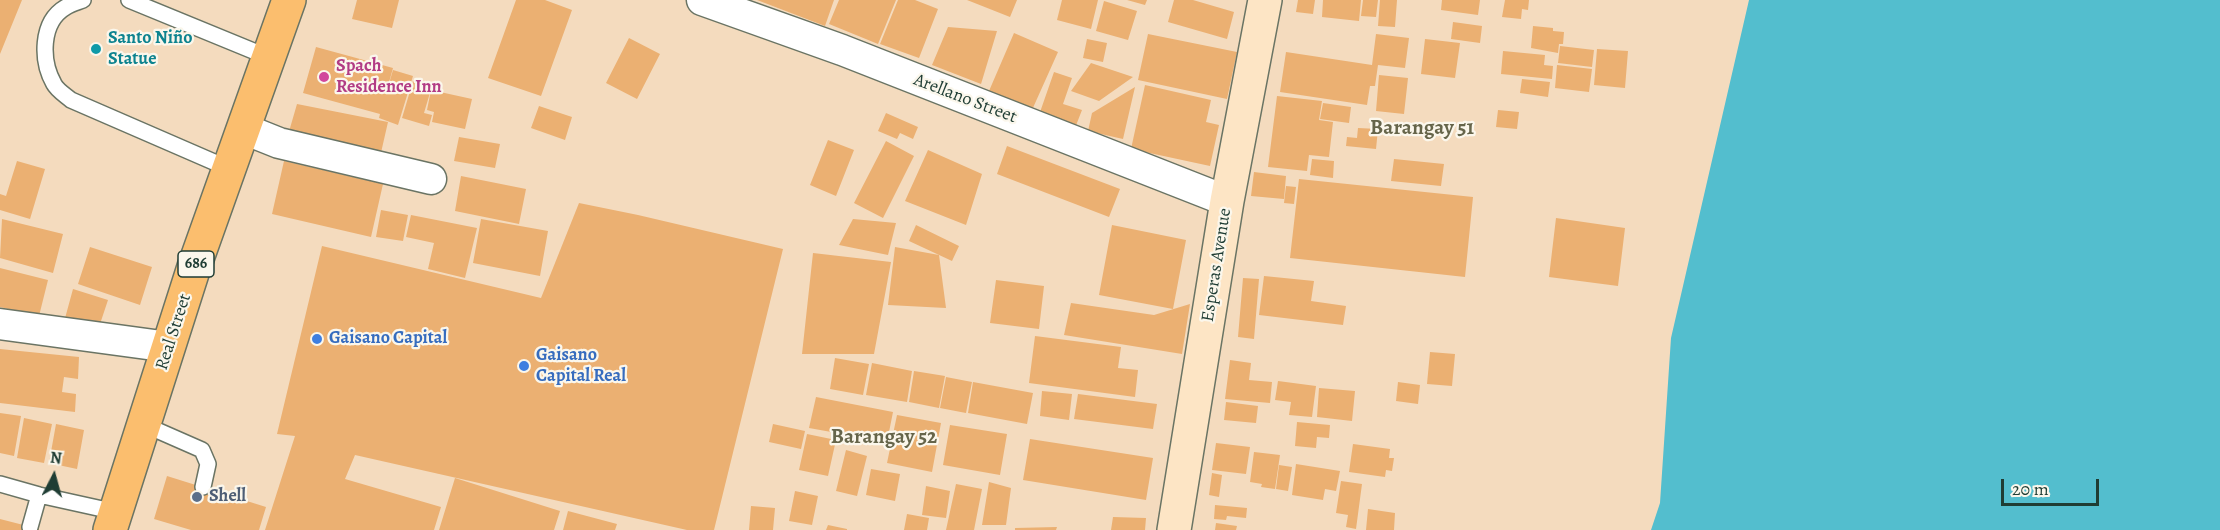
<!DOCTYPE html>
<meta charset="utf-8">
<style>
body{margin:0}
#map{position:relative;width:2220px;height:530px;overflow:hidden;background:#f4dbbe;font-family:Alegreya,serif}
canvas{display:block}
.north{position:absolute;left:24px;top:446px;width:60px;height:60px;-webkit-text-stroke:4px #fbf7ec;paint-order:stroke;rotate:6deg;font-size:16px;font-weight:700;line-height:24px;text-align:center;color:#1f3d34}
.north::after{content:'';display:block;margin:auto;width:21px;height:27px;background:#1f3d34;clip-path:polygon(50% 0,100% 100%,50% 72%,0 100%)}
.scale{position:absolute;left:2001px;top:479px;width:98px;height:27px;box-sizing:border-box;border:3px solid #1f3d34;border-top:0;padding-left:8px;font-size:18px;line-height:21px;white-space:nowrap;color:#1f3d34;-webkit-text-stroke:4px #fbf7ec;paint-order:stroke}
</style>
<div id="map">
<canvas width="2220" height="530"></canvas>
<div class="north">N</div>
<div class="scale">20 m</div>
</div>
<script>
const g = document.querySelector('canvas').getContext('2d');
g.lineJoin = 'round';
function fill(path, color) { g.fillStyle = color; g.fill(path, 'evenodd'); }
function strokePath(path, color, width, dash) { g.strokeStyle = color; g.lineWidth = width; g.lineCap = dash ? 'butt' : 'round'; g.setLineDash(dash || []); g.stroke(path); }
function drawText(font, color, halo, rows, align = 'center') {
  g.font = font + ' Alegreya,serif'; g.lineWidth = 4.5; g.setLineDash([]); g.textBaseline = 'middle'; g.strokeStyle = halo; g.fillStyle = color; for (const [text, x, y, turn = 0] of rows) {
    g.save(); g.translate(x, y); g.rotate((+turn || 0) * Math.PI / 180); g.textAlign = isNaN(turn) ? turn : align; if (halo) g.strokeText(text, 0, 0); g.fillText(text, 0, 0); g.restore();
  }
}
fill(new Path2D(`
 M1749 0H2220V530H1651L1660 503 1671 338Z`), '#53bece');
fill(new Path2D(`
 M0 0H22L0 54Z
 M357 0H399L392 28 352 19Z
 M516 0H545L572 10 541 96 488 78Z
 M757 0H834L825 26Z
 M839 0H896L878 44 829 24Z
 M898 0H915L938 9 919 58 880 44Z
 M967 0H1017L1010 17Z
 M1062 0H1098L1091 29 1057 20Z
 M1127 0H1147L1145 5Z
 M1174 0H1193L1234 12 1227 39 1168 22Z
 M1298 0H1315L1313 14 1296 12Z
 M1323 0H1361L1359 21 1322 17Z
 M1363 0H1378L1376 17 1361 16Z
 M1380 0H1397L1395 27 1378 26Z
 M1442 0H1480L1478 15 1441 10Z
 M1505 0H1529L1528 10 1522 9 1521 19 1502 17Z
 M1104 1 1137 11 1128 40 1096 31Z
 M1453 22 1482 26 1480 43 1451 39Z
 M1533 26 1553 28V31L1564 32 1563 44H1559L1558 53 1531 48Z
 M948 27 997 31 981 84 932 65Z
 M1014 33 1058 52 1032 110 989 91Z
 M1148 34 1237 52 1227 99 1138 80Z
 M1376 34 1409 38 1405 68 1378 65 1375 86H1370L1367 105 1280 92 1286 52 1372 65Z
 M629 38 660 54 637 99 606 83Z
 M1087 39 1107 43 1103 62 1083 58Z
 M1425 39 1460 43 1455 78 1421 74Z
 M1560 46 1594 50 1592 67 1558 63Z
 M316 47 393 68 385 97 393 70 413 76 398 125 379 118 380 114 303 93Z
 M1597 49 1628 51 1625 88 1594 85Z
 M1503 51 1545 55 1544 65 1553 66 1552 79 1501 74Z
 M1091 63 1133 77 1099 101 1071 91Z
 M1557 65 1592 69 1589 92 1555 88Z
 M1054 72 1072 78 1063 104 1082 110 1075 128 1039 115Z
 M1379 75 1408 78 1404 114 1376 111Z
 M1522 79 1550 82 1548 97 1520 93Z
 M413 81 432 86 424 113 432 115 429 126 402 118Z
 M1145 85 1211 100 1206 122 1219 125 1210 166 1131 149Z
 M1135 87 1123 139 1088 131 1092 113Z
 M431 90 472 99 465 129 432 122 434 112 427 110Z
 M1277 96 1322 101 1319 120 1333 122 1329 157 1309 155 1307 171 1268 167Z
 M1323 103 1351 107 1349 123 1320 119Z
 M297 104 388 122 380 157 288 135Z
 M539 106 572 117 565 140 531 128Z
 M1498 110 1519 112 1517 129 1496 127Z
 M886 113 918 127 913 139 900 133 897 139 878 131Z
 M1358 128 1378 129 1376 149 1346 146 1347 137 1357 138Z
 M459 137 500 144 495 168 454 161Z
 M828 140 854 150 836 196 810 185Z
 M886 141 914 156 883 218 854 203Z
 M1007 146 1120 189 1109 217 997 174Z
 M928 150 982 174 966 225 905 201Z
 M1312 159 1334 161 1333 178 1310 175Z
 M1394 159 1444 164 1441 186 1391 181Z
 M17 161 45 169 30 219 0 210V194L6 196Z
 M284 161 383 184 371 237 272 214Z
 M1254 172 1286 176 1284 199 1251 196Z
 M461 176 526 189 519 224 455 211Z
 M1299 179 1473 197 1465 277 1290 258Z
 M1286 186 1296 187 1294 204 1284 203Z
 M579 203 638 215 783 249 714 530H687L355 455 345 479 441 507 434 530H265L295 436 277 434 322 246 541 298Z
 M381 210 408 215 403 241 376 237Z
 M411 215 477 228 465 278 428 269 434 243 406 237Z
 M1556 218 1625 228 1618 286 1549 277Z
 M2 219 63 234 53 273 0 258Z
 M481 219 548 231 540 276 473 263Z
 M853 219 896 223 888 255 839 245Z
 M916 225 959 246 952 261 909 241Z
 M1112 225 1186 240 1173 309 1099 295Z
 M90 247 152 267 140 305 78 284Z
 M895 247 939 255 946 308 888 305Z
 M813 253 891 262 874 354H802Z
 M0 268 48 280 39 316 0 307Z
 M1264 276 1314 281 1311 301 1346 306 1343 325 1259 315Z
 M1243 278 1259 279 1254 339 1238 337Z
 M996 280 1044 286 1039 329 990 323Z
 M73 289 108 300 97 333 64 322Z
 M1071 303 1154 315 1190 304 1182 354 1064 335Z
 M1035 336 1121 347 1118 368 1138 370 1135 397 1029 383Z
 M0 349 79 357 78 379 64 377 62 392 76 394 75 412 0 403Z
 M1430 352 1455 354 1452 386 1427 384Z
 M835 358 869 364 863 395 830 389Z
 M1230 360 1251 363 1249 380 1272 382 1270 403 1225 399Z
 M872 363 912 371 907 402 866 395Z
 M914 371 945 376 939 408 909 402Z
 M946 377 972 382 966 413 940 408Z
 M1278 381 1316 386 1312 417 1289 415 1291 402 1275 400Z
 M973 382 1033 393 1027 424 968 413Z
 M1398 382 1420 385 1418 404 1396 401Z
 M1319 388 1355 391 1352 421 1317 417Z
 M1042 391 1072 394 1069 420 1040 416Z
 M1078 394 1157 404 1153 429 1074 419Z
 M816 397 893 412 887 442 809 428Z
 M1226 402 1258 406 1256 423 1224 420Z
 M0 413 21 416 14 456 0 453Z
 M897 415 941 423 932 472 887 463Z
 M24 418 52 424 44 463 17 458Z
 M1297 422 1330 425 1329 438 1317 437 1316 448 1295 446Z
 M56 424 84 430 77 469 49 463Z
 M773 424 805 431 801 449 769 442Z
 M950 425 1007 434 1000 475 943 465Z
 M807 434 836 440 828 476 799 470Z
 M1030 439 1153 458 1146 500 1023 480Z
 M1216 443 1250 447 1246 474 1212 470Z
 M1353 444 1390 449 1389 458H1394L1392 471 1386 470 1385 477 1349 472Z
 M846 450 867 456 857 496 836 491Z
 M1254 452 1280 455 1275 489 1261 487 1262 484 1250 482Z
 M1296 464 1340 471 1336 491 1325 489 1323 500 1292 495Z
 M1279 465 1292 467 1288 491 1276 489Z
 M871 469 900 474 895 501 866 495Z
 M1212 473 1222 475 1219 497 1209 495Z
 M167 476 266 507 259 530H191L154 519Z
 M455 478 560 511 554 530H439Z
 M1341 481 1362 484 1356 529 1346 527 1348 515 1336 513Z
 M989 482 1011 488 1006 525H982Z
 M956 484 982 489 974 530H946Z
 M926 486 950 491 946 518 922 515Z
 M795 491 818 496 812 525 789 521Z
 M1215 505 1247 508 1246 518 1227 516 1226 520 1214 519Z
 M751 506 775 508 773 530H749Z
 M1368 509 1395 513 1394 530H1366Z
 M568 511 617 524 615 530H563Z
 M907 514 929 518 927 530H904Z
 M1113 517 1146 518 1145 530H1111Z
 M0 519 39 529V530H0Z
 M1216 523 1237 526 1236 530H1215Z
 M828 525 847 529V530H826Z
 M1057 527 1056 530H1015V528Z`), '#ebb072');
const lane = new Path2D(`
 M83 0C78 2 71 4 66 7 40 22 41 61 54 84 57 90 65 95 71 100L230 169
 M129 0 268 57
 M145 425 202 450 208 464 203 487
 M0 484 39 495 116 512
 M30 527 39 495`);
const street = new Path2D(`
 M702 0 842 50 1227 201
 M244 129 279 143 431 179
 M0 324 169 347`);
const secondary = new Path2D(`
 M1174 530 1227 201 1265 0`);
const primary = new Path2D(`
 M110 530 194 267 289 0`);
strokePath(lane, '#6a7464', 18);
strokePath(street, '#6a7464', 33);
strokePath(secondary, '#6a7464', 36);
strokePath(primary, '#6a7464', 36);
strokePath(lane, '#fff', 15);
strokePath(street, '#fff', 30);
strokePath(secondary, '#fde5c5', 33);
strokePath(primary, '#fbbe6e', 33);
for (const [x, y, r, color] of [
 [96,49,6,"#0f9aa8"],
 [324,77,6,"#d1479c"],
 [317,339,6,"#3f7fe0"],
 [524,366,6,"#3f7fe0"],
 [197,497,6,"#5c6f8a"]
]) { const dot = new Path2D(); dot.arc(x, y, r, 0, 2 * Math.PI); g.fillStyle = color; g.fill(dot); strokePath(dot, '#fbf7ec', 2); }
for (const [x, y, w] of [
 [196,264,36]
]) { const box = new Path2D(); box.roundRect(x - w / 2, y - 13, w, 26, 4.5); g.fillStyle = '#fbf7ec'; g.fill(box); strokePath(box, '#1f3d34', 1.5); }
drawText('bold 16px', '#1f3d34', null, [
 ["686",196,264]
]);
drawText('bold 18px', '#0d838f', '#fbf7ec', [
 ["Santo Niño",108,39],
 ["Statue",108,60]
], 'left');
drawText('bold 18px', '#b23c85', '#fbf7ec', [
 ["Spach",336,67],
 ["Residence Inn",336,88]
], 'left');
drawText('18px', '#1f3d34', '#fbf7ec', [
 ["Arellano Street",965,99,21],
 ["Esperas Avenue",1217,265,-81],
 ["Real Street",174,332,-72]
]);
drawText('bold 18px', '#366cbe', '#fbf7ec', [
 ["Gaisano Capital",329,339],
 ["Gaisano",536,356],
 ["Capital Real",536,377]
], 'left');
drawText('bold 18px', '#4e5e75', '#fbf7ec', [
 ["Shell",209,497]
], 'left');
drawText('bold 21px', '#66654a', '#fbf7ec', [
 ["Barangay 51",1422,129],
 ["Barangay 52",884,438]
]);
</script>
